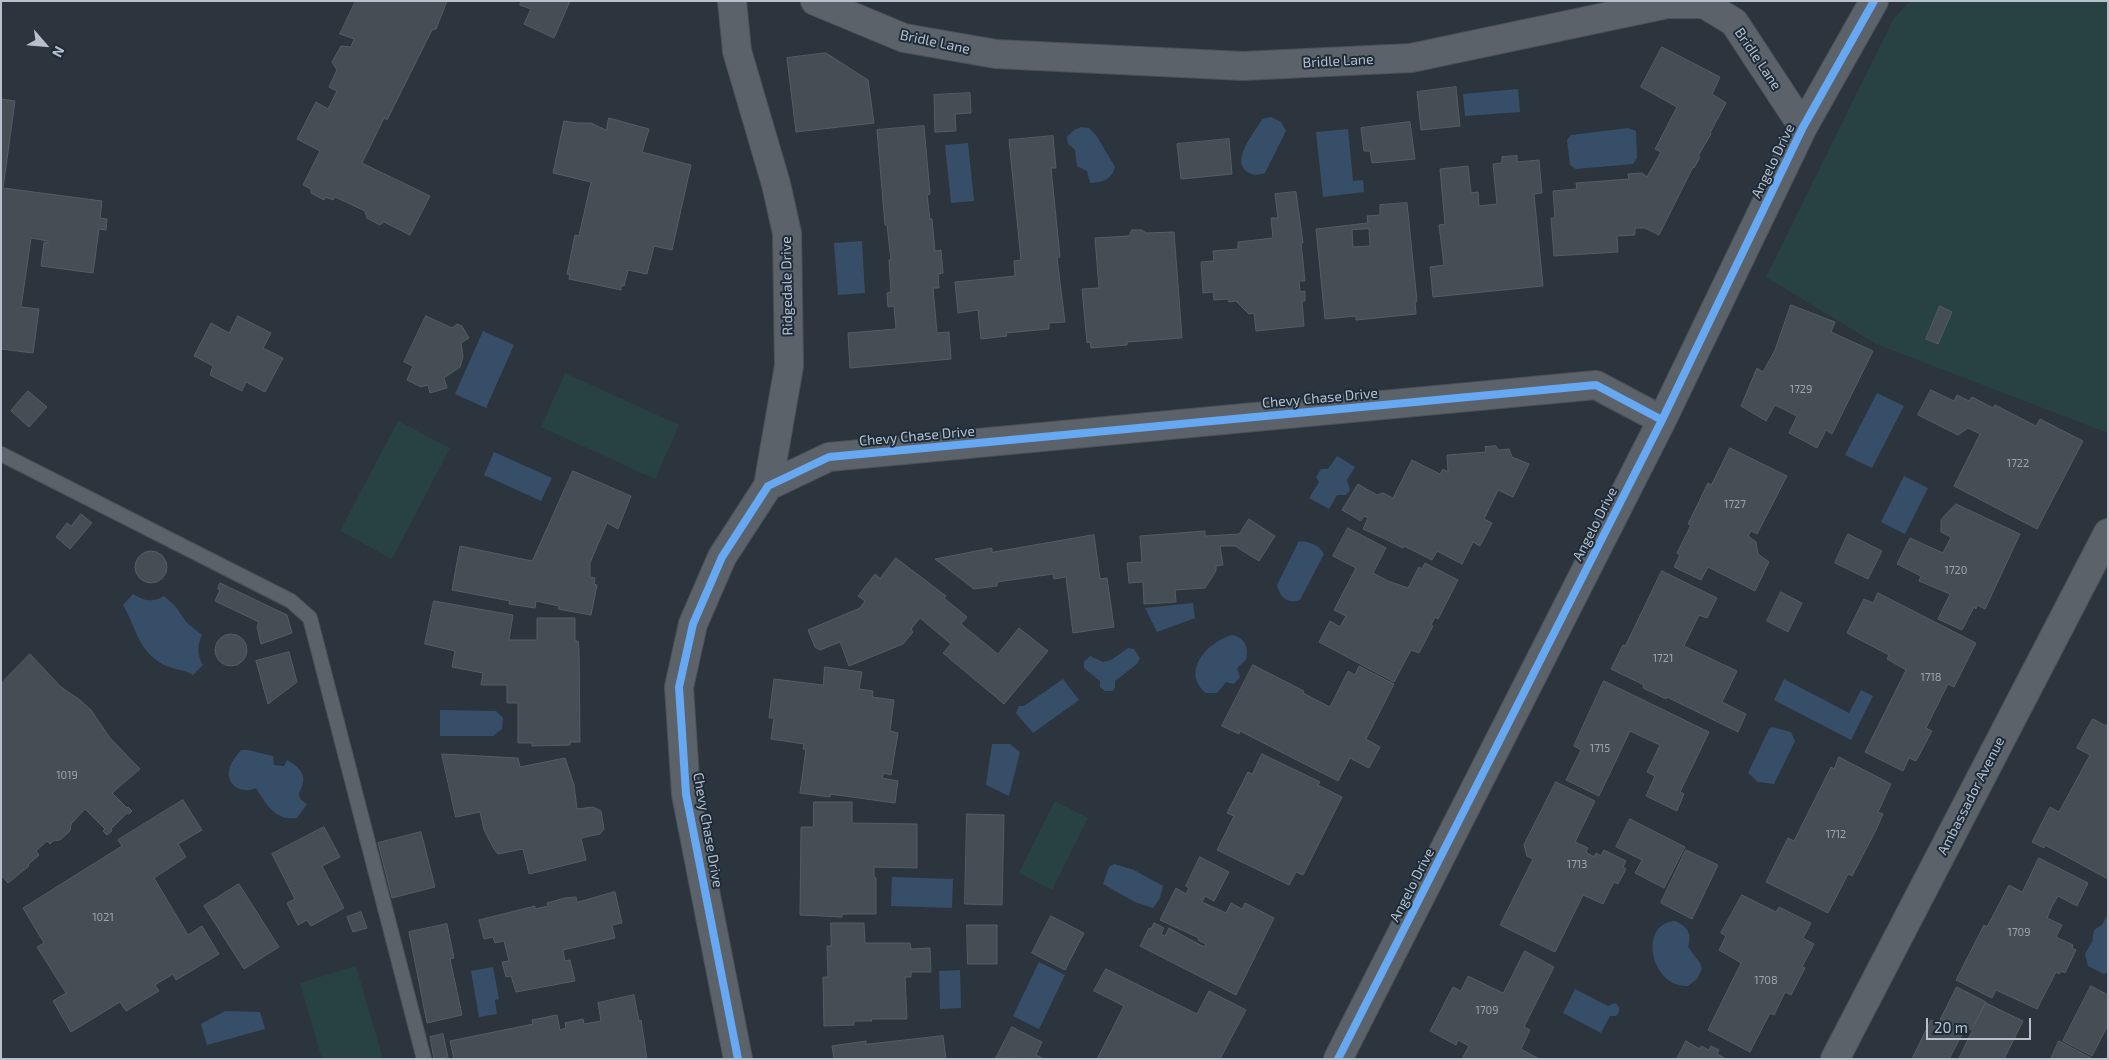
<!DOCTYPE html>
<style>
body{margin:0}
#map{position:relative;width:2109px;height:1060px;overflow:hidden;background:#2c353d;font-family:"Exo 2",sans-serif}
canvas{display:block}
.frame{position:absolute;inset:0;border:2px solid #b7c1cd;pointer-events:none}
.north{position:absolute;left:20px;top:20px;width:50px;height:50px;-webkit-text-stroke:4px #1e2b39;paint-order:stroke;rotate:117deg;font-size:14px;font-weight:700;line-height:20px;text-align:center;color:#b7c1cd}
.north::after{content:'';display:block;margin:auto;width:18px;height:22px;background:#b7c1cd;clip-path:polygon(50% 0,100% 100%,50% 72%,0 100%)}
.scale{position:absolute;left:1926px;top:1018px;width:105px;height:22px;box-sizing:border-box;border:2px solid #b7c1cd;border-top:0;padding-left:6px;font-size:15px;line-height:18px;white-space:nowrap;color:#b7c1cd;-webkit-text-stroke:4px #1e2b39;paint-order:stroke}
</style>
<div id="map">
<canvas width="2109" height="1060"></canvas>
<div class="frame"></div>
<div class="north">N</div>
<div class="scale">20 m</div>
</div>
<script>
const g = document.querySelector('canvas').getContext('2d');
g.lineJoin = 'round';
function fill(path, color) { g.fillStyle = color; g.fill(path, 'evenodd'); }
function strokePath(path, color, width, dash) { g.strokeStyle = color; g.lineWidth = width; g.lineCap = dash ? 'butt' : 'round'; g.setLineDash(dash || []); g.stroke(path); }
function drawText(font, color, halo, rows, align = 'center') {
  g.font = font + ' "Exo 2",sans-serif'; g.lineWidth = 4; g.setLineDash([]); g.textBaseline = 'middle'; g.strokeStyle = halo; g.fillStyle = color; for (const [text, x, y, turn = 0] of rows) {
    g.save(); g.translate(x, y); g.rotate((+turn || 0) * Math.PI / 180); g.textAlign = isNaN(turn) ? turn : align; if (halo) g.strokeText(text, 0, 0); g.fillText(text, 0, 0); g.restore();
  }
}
fill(new Path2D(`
 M1910 1H2108V433L1876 344 1766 277 1894 18Z
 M565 373 679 425 655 479 541 427Z
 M398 421 450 448 392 559 340 531Z
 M1055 801 1088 818 1052 890 1019 873Z
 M356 966 383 1059H322L300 983Z`), '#284244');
fill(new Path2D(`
 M1518 89 1520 112 1465 116 1463 94Z
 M1271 117 1281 122 1286 131 1265 173C1258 175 1252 176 1246 171 1231 159 1256 131 1262 119Z
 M1081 127 1089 128 1096 135 1115 167C1111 180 1104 182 1090 183L1087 171 1077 166 1075 150 1068 144 1067 137 1074 130Z
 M1628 128 1636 131 1637 158 1633 164 1576 169 1570 165 1567 140 1571 135Z
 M1348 129 1353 181 1363 180 1364 192 1323 197 1316 132Z
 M968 143 974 201 951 203 945 145Z
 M862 241 865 293 838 295 834 243Z
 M483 331 514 345 486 408 455 394Z
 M1877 393 1904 406 1872 468 1845 455Z
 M494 452 552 478 541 501 484 475Z
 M1337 456 1355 467 1347 480 1350 490 1346 495H1337L1329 509 1309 498 1319 482 1316 477 1321 469H1328Z
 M1904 476 1928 488 1905 534 1881 522Z
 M1299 541C1309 542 1319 544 1324 554L1300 600C1288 604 1280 598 1277 585Z
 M133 594C145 601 152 603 164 596L175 606 187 623 202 635C197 645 197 655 203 665L193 675C183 669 174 670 164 665 137 650 137 629 123 605Z
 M1193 603 1195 618 1157 632 1145 608Z
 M1232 635C1245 637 1249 648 1246 660L1237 668 1240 677 1234 684 1226 682 1217 693H1206C1180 671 1208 642 1232 635Z
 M1128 648 1134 649 1140 658 1137 664 1115 681V688L1113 691H1105L1100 687V681L1084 668V662L1090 656 1103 662 1111 660Z
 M1063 679 1079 700 1033 733 1016 713 1019 706H1024Z
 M1784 679 1849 713 1861 690 1873 696 1851 740 1774 700Z
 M440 710 496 711 503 718 502 729 493 736H440Z
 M1772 727 1791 732 1795 741 1774 784 1758 782 1748 773 1769 729Z
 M992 744H1010L1020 752 1009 796 986 785Z
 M241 750H248L273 756 274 765 284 766 287 760C303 769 308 777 299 793L300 799 307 804 297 818C275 821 267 805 256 788 244 794 227 787 229 771 230 763 236 756 241 750Z
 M1114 864 1134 870 1163 886 1160 898 1153 908 1135 902 1103 884 1109 867Z
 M892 877 953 879 952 908 891 906Z
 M2108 914V972L2104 974 2088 966 2085 954 2092 942 2094 930 2102 925Z
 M1675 921C1688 927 1692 933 1688 947L1700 963 1702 969 1697 979 1688 986C1651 988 1637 924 1675 921Z
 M1039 962 1065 975 1039 1029 1013 1016Z
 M493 967 499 999 495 1000 497 1014 479 1017 471 971Z
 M960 970 961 1008 940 1009 939 971Z
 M1575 989 1608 1006 1615 1003 1619 1007V1012L1616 1016H1610L1601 1033 1563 1013Z
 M225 1011 260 1012 265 1029 207 1045 201 1024Z`), '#364e68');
const building = new Path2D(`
 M356 1H447L436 29 432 30 387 120 384 118 362 163 430 196 410 235 384 222 380 225 367 218 365 211 335 197 333 200 326 197 324 200 311 193V189L303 185 320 151 297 139 316 102 328 109 337 91 329 87 337 70 332 62 341 46 351 47 354 39 340 34Z
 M522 1H570L554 38 524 24 531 9 520 5Z
 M1662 47 1720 77 1712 94 1726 103 1710 133 1711 134 1698 156 1700 157 1694 168 1693 167 1659 235 1645 228H1635V235L1617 236 1618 252 1554 256 1551 218H1555L1553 191 1577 189 1576 183 1629 179 1628 174 1642 173 1647 177 1661 152 1655 149 1677 107 1641 87Z
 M826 53 868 80 874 123 796 132 787 58Z
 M1456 87 1460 126 1421 130 1417 92Z
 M970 93 971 113 955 114 956 131 935 132 934 95Z
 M1 99 15 101 3 188 102 201 100 218 107 219 106 230 99 229 93 273 41 266 44 242 48 243V241L31 238 21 307 39 309 33 353 1 349Z
 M609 118 649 129 642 152 691 165 672 250 654 246 647 274 628 270 624 286 621 285V290L569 279 570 275 567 274 575 235 579 236 591 182 553 173 564 121 576 123H591L606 130Z
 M1410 122 1415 159 1372 163 1370 151H1364L1361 128Z
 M924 126 930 194 927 195 930 219H932L935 251 941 250 943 273 938 274 939 288H933L937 333 949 332 951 359 850 368 848 333 896 329 894 306 888 307 887 293 891 292 889 260H891L887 225H885L877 130Z
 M1053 136 1056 168H1051L1060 257 1057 258 1065 322 1049 323V329L1006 333 1007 336 981 339 978 310 958 313 955 282 1015 276 1014 261 1021 260 1009 140Z
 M1229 139 1232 174 1181 179 1177 144Z
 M1517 156V162L1539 160 1542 193 1534 194 1543 286 1433 297 1430 267 1444 265 1439 225 1445 224 1440 169 1468 166 1471 193 1478 192 1479 206 1497 204 1493 164 1502 163V157Z
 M1296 192 1303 243H1301L1305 281H1299L1300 292 1305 291V301H1302L1304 326 1256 331 1254 313 1249 314 1236 301 1229 302 1228 299 1214 300 1213 292 1203 293 1201 262 1214 261 1213 251 1238 249V242L1273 238 1271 218H1278L1275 194Z
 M1407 203 1417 301 1415 302 1416 314 1356 320V316L1325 319 1316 229 1368 223 1367 216 1380 215V205ZM1369 229 1370 246 1353 247 1352 230Z
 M1132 230H1142L1146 233 1174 232 1182 338 1127 342V345L1091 348 1090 342 1087 343 1082 289 1099 288 1095 238 1129 236Z
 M1791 305 1835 322 1831 332 1873 351 1832 434 1826 430 1817 448 1789 433 1797 416 1775 405 1766 421 1741 406 1757 368 1763 372 1775 350Z
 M1940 306 1952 312 1938 344 1926 339Z
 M238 316 271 333 263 348 283 358 265 392 246 382 242 391 210 375 213 366 194 356 211 323 229 333Z
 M426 316 452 328 457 324 462 326 469 338 461 343 463 357 460 367 444 378 447 388 430 393 428 385 421 387 407 380 413 366 404 362Z
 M1931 390 1954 401 1957 395 1969 401 1972 397 1993 408 1995 405 2036 426 2040 419 2083 441 2037 529 1954 486 1980 434 1968 428 1958 435 1918 415Z
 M28 391 47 407 29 427 11 411Z
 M1496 446 1499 450 1509 449 1512 457 1529 464 1513 497 1498 490 1484 519 1492 523 1480 546 1473 542 1462 564 1437 551 1432 560 1404 546 1403 548 1385 539 1363 529 1368 518 1364 516 1361 521 1342 510 1358 484 1377 495 1383 493 1393 498 1412 460 1440 474 1443 469 1448 472 1447 455 1486 452 1485 447Z
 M1730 448 1787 476 1757 534 1751 531 1748 536 1756 542 1758 554 1769 562 1755 591 1708 567 1701 580 1674 567 1680 555 1677 553 1691 525 1688 524 1708 483 1711 485Z
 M573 471 631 496 618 529 607 523 590 563V577L595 578 594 584 597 585 591 615 558 609 559 606 536 601 535 608 509 604 510 601 452 590 460 546 532 561Z
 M1956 504 2020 534 1985 609 1977 605 1976 609 1974 607 1962 630 1938 619 1950 594 1919 581 1921 576 1897 564 1910 538 1943 553 1951 537 1941 532V520Z
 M81 514 92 523 70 549 56 537 67 523 71 526Z
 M1249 519 1275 536 1259 561 1235 546H1220L1223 565 1216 566V571L1205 588 1175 590 1176 602 1144 604 1143 582 1129 583 1127 563 1142 562 1140 536 1205 531V536L1239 534Z
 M1348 528 1386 548 1373 573 1388 581 1408 588 1419 567 1422 569 1425 563 1458 580 1438 619 1435 617 1431 625 1433 626 1419 653 1411 650 1394 682 1319 642 1330 621 1340 627 1346 616 1334 610 1356 568 1333 556Z
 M1848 534 1882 551 1868 579 1835 563Z
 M1094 535 1100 579 1107 578 1114 627 1073 633 1066 577 1054 579 1053 574 997 582V586L974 589 935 559 992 548V552Z
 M135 567a16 16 0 1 1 32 0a16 16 0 1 1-32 0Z
 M896 558 946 596 944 598 967 617 961 624 998 654 1019 628 1048 651 1004 704 943 653 951 644 920 618 911 629 913 632 903 644 849 666 840 642 820 650 815 647 808 630 860 608 865 601 858 596 875 574 880 578Z
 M1662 571 1717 598 1707 618 1699 615 1684 646 1737 671 1722 702 1746 714 1738 732 1667 697 1666 699 1643 688 1644 685 1611 669 1623 645 1625 646Z
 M220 583 287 615 292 633 261 644 257 627 259 622 215 601 220 590 218 589Z
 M1781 592 1802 603 1788 632 1767 621Z
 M1878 593 1976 643 1954 687 1948 684 1926 728 1932 731 1916 761 1909 758 1903 771 1865 752 1906 670 1887 659 1889 655 1847 633 1864 599 1873 603Z
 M434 601 513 615 509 640H537V618H575V641H578L579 649 580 742H570V745L532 746V743H518V703H507V685H481L483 673 452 667 455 651 425 644Z
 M215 650a16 16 0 1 1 32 0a16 16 0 1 1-32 0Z
 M289 652 297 682 268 704 256 661Z
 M30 654 61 687 80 700 91 710 110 738 140 769 112 793 127 808 128 807 132 811 129 814 127 813 111 829 112 831 107 835 103 831 105 829 85 809 71 824 70 831 60 840 53 841 50 844 47 841 36 851 39 855 28 865 29 866 8 883 1 875V684Z
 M1253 665 1304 691 1303 693 1330 707 1348 671 1355 675 1359 666 1394 684 1366 739 1380 747 1369 768 1350 758 1338 781 1240 731 1239 734 1222 726Z
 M825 667 862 672 859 689 873 691 872 697 894 700 890 731 898 733 891 775 884 773 882 778 898 781 895 803 830 794V797L800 793 806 749H803L804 744 771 739 774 718H769L774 679 823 685Z
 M1604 681 1709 732 1680 792 1684 794 1677 811 1646 796 1655 776 1647 772 1660 745 1630 731 1599 796 1566 780 1581 750 1574 746Z
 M2093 719 2106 726 2108 723V879L2045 845 2044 848 2032 842 2050 807 2059 812 2090 755 2077 748Z
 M442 754 518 758 520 767 565 758 574 785 577 809 593 807 601 811 604 829 600 834 581 838 586 860 529 874 523 849 498 854 494 849 484 830 480 812 456 817Z
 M1262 754 1320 782 1318 785 1342 797 1303 875 1296 872 1289 885 1217 850 1234 816 1227 813 1248 772 1252 774Z
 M1839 757 1891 784 1878 812 1883 814 1876 830 1852 876 1848 874 1828 913 1766 882 1788 838 1794 841 1831 767 1834 769Z
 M1556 782 1595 801 1575 842 1588 848 1586 852 1594 857 1596 853 1601 856 1604 850 1626 861 1623 867 1626 869 1618 884 1614 882 1603 904 1583 895 1555 952 1500 925 1533 859 1527 856 1524 845Z
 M183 800 202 830 178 844 186 857 154 878 188 935 202 926 219 954 176 980 173 974 155 985 159 991 126 1011 120 1002 71 1032 53 1001 66 993 37 947 44 943 23 908 122 846 118 840Z
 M814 802H852V823L917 824V868L874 867V877L876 878V914H842V917L800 915 801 827H813Z
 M967 814 1004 815 1002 905 965 904Z
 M1630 819 1685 847 1664 888 1635 873 1642 860 1616 847Z
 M324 827 340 857 322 866 344 908 311 926 307 920 298 925 287 903 295 899 272 854Z
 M421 832 435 887 392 898 378 843Z
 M1686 850 1718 865 1692 919 1661 903Z
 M1200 857 1229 872 1214 901 1205 896 1202 902 1226 913 1231 903 1242 909 1245 903 1274 918 1236 995 1140 946 1149 928 1151 929 1154 923 1164 928 1161 934 1165 936 1169 928 1204 947 1206 944 1198 940 1199 938 1160 920 1176 888 1186 894 1189 888 1186 886Z
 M2039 858 2088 883 2077 906 2058 896 2052 906 2047 918 2062 925 2056 937 2073 945 2072 948 2076 950 2065 973 2061 971 2059 974 2056 972 2037 1009 1996 990 1992 998 1956 980 1984 925 1987 927 2009 885 2022 892Z
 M239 884 279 947 244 969 204 906Z
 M615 892 622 923 612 925 615 938 563 950 565 961 570 960 575 981 516 992 511 976 506 977 502 962 509 961 504 941 495 943 493 937 484 939 479 920 535 906V909L548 906 547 903 565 898 576 897 577 902Z
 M1742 895 1776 912 1779 907 1811 923 1803 938 1814 944 1802 967 1805 968 1791 995 1785 992 1774 1015 1770 1013 1750 1052 1708 1030 1741 963 1719 950 1726 936 1721 933Z
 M361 912 367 928 353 932 347 917Z
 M1051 916 1084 933 1065 970 1032 953Z
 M831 923H864L865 943H910L911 949 930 948 931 972H911V977H905L907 1019H871L872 1021H854V1025L824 1026 823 977H828L827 946H831Z
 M447 924 454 958 450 959 462 1015 427 1023 409 932Z
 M967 925H997V964H968Z
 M1525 951 1554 967 1524 1027 1530 1030 1521 1049 1539 1059H1462L1469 1046 1458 1040 1456 1045 1430 1031 1453 987 1461 991 1468 976 1503 993Z
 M1106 969 1197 1014 1209 991 1246 1010 1220 1059H1097L1124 1006 1094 991Z
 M2091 986 2108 995V1025L2092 1056 2063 1041Z
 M1957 987 1986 1002 1971 1030 1966 1027 1949 1059H1912L1931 1020 1938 1023Z
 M634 995 639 1021 641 1020 647 1059H454L450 1041 533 1024 532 1020 557 1015 560 1030 566 1028 565 1023 583 1019 584 1024 601 1021 598 1003Z
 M1986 1003 2023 1021 2004 1059H1959Z
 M1012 1027 1042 1042 1036 1055 1044 1059 996 1058Z
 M443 1034 448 1057 434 1059 430 1037Z
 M943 1036 946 1059H834L832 1046 866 1041V1044Z
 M1686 1041 1700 1049 1701 1046 1709 1050 1711 1046 1719 1050 1717 1054 1726 1059H1677Z
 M2059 1041 2091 1058V1059H2051Z`);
fill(building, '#464e55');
strokePath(building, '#545c64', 1);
const lane = new Path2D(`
 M1 454 291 601 310 618 424 1059`);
const street = new Path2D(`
 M732 1 737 51 776 184 787 233 789 366 768 486
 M815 1 904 38 996 54 1243 66 1411 58 1667 4H1704L1734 22 1803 127
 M738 1059 686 794 679 687 693 624 722 557 768 486 829 457 1596 385 1662 420
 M1338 1059 1662 420 1803 127 1874 1
 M1835 1059 2108 533`);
strokePath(lane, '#4b5157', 16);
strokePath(street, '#4b5157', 30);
strokePath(lane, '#5c626a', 14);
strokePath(street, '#5c626a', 28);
strokePath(new Path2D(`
 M738 1059 686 794 679 687 693 624 722 557 768 486 829 457 1596 385 1662 420
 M1338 1059 1662 420 1803 127 1874 1`), '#66a8f1', 8);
drawText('11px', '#9ba4af', null, [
 ["1729",1801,389],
 ["1722",2018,463],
 ["1727",1735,504],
 ["1720",1956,570],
 ["1721",1663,658],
 ["1718",1931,677],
 ["1715",1600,748],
 ["1019",67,775],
 ["1712",1836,834],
 ["1713",1577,864],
 ["1021",103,917],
 ["1709",2019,932],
 ["1708",1766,980],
 ["1709",1487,1010]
]);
drawText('14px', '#b7c1cd', '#1e2b39', [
 ["Bridle Lane",935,42,12],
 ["Bridle Lane",1758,59,56],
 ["Bridle Lane",1338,61,-3],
 ["Angelo Drive",1773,161,-64],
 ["Ridgedale Drive",787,286,-91],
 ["Chevy Chase Drive",1320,398,-5],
 ["Chevy Chase Drive",917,436,-5],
 ["Angelo Drive",1595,524,-63],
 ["Ambassador Avenue",1971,796,-63],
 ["Chevy Chase Drive",708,830,80],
 ["Angelo Drive",1412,885,-63]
]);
</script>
